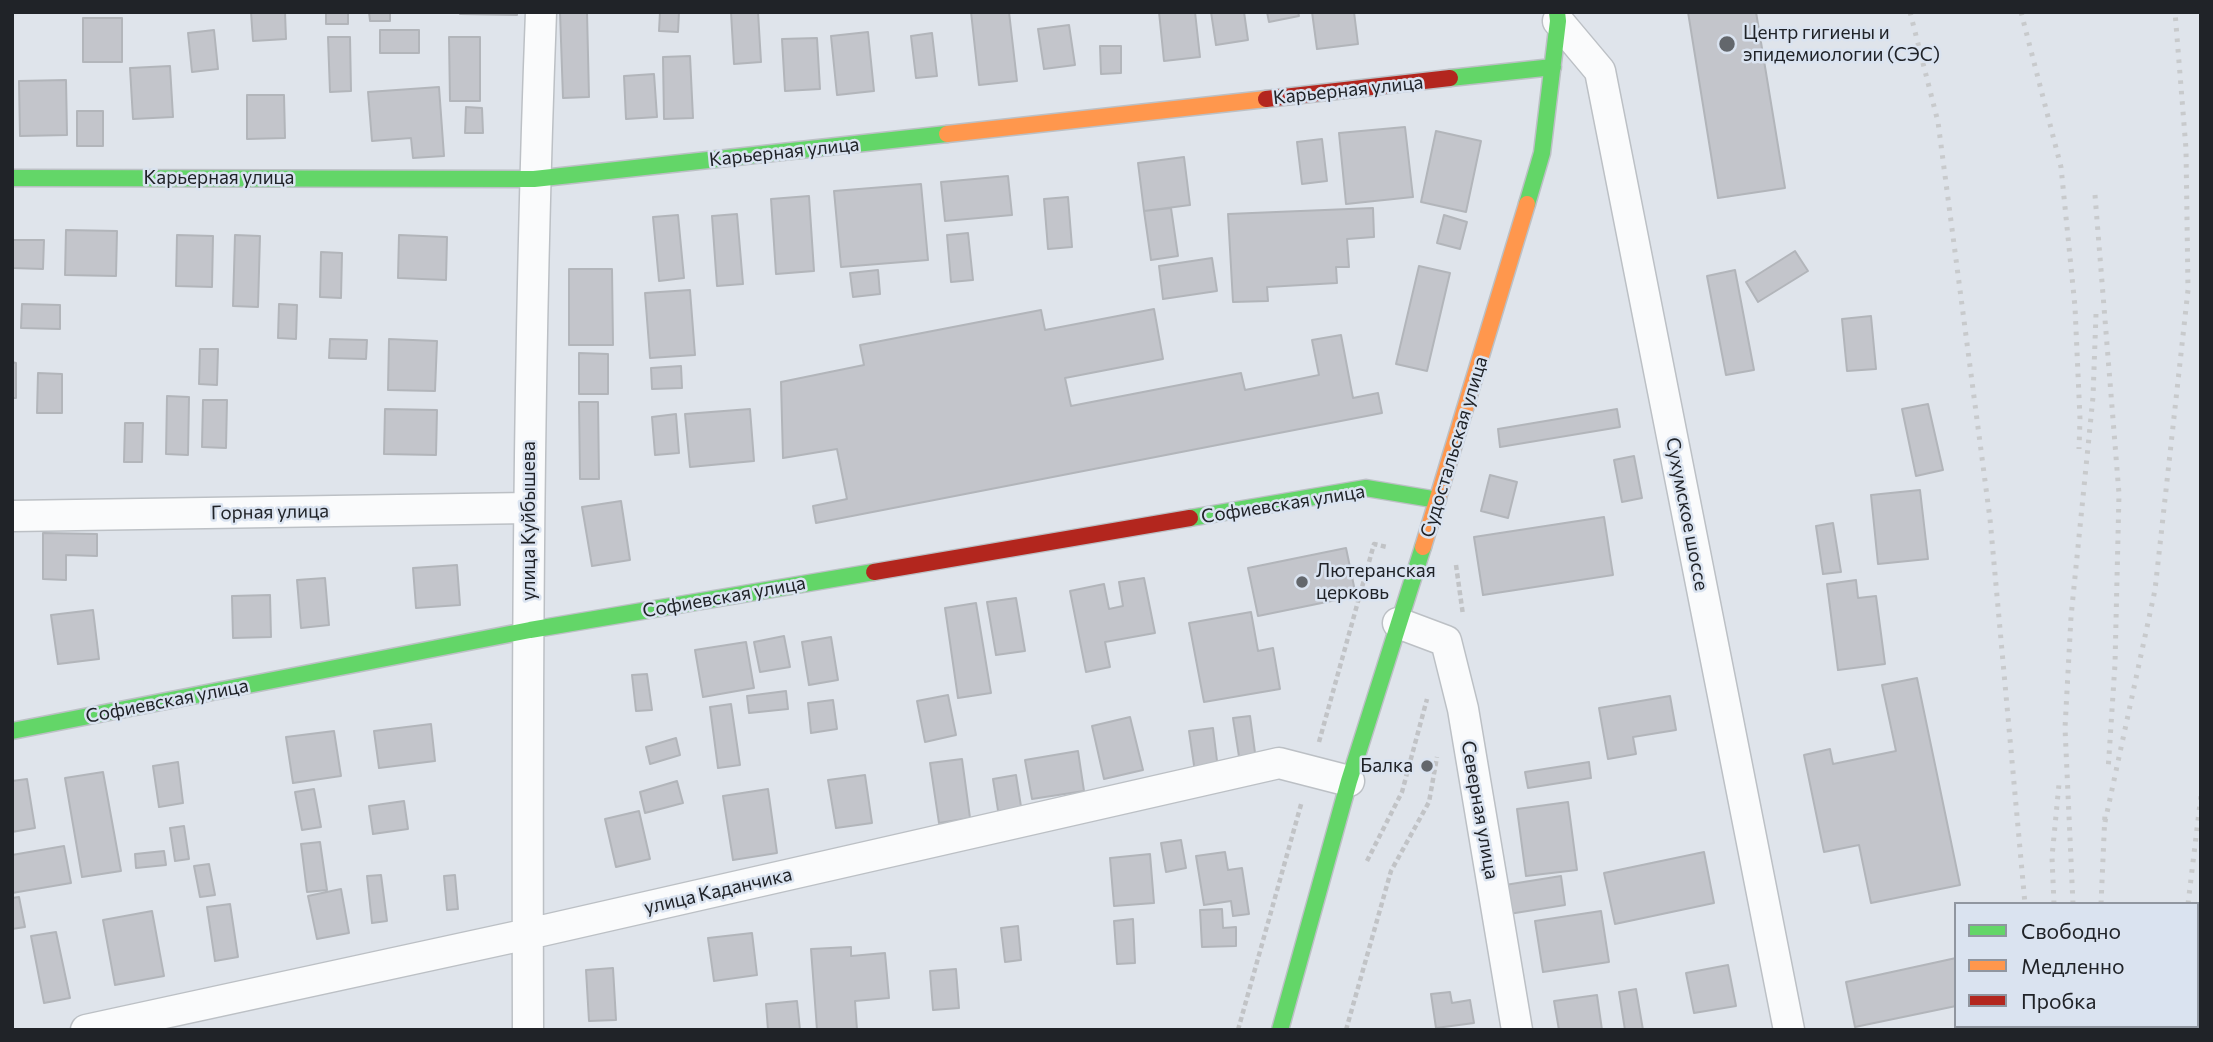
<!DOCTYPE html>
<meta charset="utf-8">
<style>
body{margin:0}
#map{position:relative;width:2213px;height:1042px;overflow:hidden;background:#dfe4eb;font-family:Commissioner,sans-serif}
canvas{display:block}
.frame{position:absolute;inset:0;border:14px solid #202328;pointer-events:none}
.legend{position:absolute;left:1954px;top:902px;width:245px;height:126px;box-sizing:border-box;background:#dae3f0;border:2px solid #9096a0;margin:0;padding:9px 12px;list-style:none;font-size:21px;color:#202328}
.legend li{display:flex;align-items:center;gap:14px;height:35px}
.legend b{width:35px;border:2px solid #9096a0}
</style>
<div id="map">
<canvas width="2213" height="1042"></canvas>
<div class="frame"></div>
<ul class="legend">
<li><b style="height:9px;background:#63d668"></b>Свободно</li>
<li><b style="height:9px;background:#ff974d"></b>Медленно</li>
<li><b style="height:9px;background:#b3261e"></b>Пробка</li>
</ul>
</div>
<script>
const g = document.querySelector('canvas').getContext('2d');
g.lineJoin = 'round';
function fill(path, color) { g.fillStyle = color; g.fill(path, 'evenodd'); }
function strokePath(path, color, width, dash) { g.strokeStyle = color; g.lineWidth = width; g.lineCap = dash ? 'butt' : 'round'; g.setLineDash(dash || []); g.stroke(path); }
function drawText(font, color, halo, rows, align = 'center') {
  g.font = font + ' Commissioner,sans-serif'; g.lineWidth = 5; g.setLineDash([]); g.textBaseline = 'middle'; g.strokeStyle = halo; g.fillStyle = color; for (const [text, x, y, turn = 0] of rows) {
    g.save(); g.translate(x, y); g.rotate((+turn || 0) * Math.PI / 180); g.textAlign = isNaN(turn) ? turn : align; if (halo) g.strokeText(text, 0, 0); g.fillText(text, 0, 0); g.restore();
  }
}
const building = new Path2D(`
 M251 12H285L286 39 253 41Z
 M326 12H348V24H326Z
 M369 12H390V21H370Z
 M460 12H517V15L460 14Z
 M560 12H587L589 97 563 98Z
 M660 12H679L678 32 659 31Z
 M731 12H758L761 62 734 64Z
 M971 12H1009L1017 81 979 85Z
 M1159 12H1195L1200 57 1164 61Z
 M1211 12H1244L1248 40 1216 45Z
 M1267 12H1298L1299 16 1269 22Z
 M1312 12H1354L1358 44 1317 49Z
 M1688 12H1756L1785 188 1718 198Z
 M83 18H122V62H83Z
 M1069 25 1075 65 1044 69 1038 29Z
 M214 30 218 69 192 72 188 33Z
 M380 30H419V53H380Z
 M868 32 874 91 837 95 831 36Z
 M932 33 937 76 916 78 911 36Z
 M328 37H350L351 91 330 92Z
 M449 37H480V101H450Z
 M817 38 820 89 785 91 782 39Z
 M1100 46H1121V73L1101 74Z
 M690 56 693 118 664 119 663 57Z
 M170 66 173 117 133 119 130 68Z
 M654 74 657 117 626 119 624 76Z
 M66 80 67 135 20 136 19 81Z
 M439 87 444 156 413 158 411 138 372 141 368 92Z
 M247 95H284L285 138 247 139Z
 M466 107 482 108 483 133H465Z
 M77 111H103V146H77Z
 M1405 127 1413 197 1346 204 1339 133Z
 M1436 131 1481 141 1466 212 1421 202Z
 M1322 139 1327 181 1302 184 1297 142Z
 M1184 157 1190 205 1144 211 1138 163Z
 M1008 176 1012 215 945 221 941 182Z
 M921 184 928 260 841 267 834 191Z
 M809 196 814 271 776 274 771 199Z
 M1068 197 1072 247 1048 249 1044 199Z
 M1171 208 1178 256 1151 260 1144 211Z
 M1373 208 1374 237 1347 239 1349 267H1336L1337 283 1267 287 1268 301 1233 302 1228 214Z
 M737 214 743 284 717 286 712 216Z
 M678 215 684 278 659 281 653 217Z
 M1444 215 1467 222 1460 249 1437 243Z
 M66 230 117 231 116 276 65 275Z
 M968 233 973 280 951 282 947 235Z
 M177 235 213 236 212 287 176 286Z
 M235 235 260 236 258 307 233 306Z
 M399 235 447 237 446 280 398 278Z
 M12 240H44L43 269 12 268Z
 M1795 251 1808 271 1758 302 1746 282Z
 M321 252 342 253 341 298 320 297Z
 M1212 258 1217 291 1163 299 1159 266Z
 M1419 266 1450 273 1427 371 1396 364Z
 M569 269H612L613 345H569Z
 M878 270 880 294 853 297 850 273Z
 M1735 270 1754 370 1726 375 1707 276Z
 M690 290 695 355 650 358 645 293Z
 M22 304 60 305V329L21 328Z
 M279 304 297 305 296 339 278 338Z
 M1154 309 1163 359 1065 378 1071 406 1241 373 1245 390 1319 375 1312 340 1341 335 1353 398 1378 393 1382 413 816 523 813 506 847 499 837 449 783 458 781 382 864 365 860 345 1041 310 1045 330Z
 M1871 316 1876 369 1847 371 1842 319Z
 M330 339 367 340 366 359 329 358Z
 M389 339 437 341 435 391 388 390Z
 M200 349H218L217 385 199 384Z
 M579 353 608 354V394H579Z
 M12 362 16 363V398H12Z
 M681 366 682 388 652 389 651 368Z
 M38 373 62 374V413H37Z
 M167 396 189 397 188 455 166 454Z
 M203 400H227L226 448 202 447Z
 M579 402H598L599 479H580Z
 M1928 404 1943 470 1916 476 1902 409Z
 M385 409 437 410 436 455 384 454Z
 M750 409 754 461 690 467 685 414Z
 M1617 409 1620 427 1500 447 1498 429Z
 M676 414 679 453 655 455 652 417Z
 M125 423H143L142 462H124Z
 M1634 456 1642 498 1622 502 1614 460Z
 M1490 475 1517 482 1508 518 1481 511Z
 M1920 490 1928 559 1878 564 1871 495Z
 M621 501 630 560 592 566 582 507Z
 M1604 517 1613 575 1483 595 1474 537Z
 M1833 523 1841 572 1823 574 1816 526Z
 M43 533 97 534V556L66 555V580L43 579Z
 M1346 548 1356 596 1258 616 1248 568Z
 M457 565 460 605 416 608 413 568Z
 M325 578 329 625 301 628 297 580Z
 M1144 578 1155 633 1105 642 1110 667 1086 672 1070 591 1104 584 1109 609 1123 606 1119 582Z
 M1856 580 1858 598 1876 596 1885 664 1838 670 1827 584Z
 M270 595 271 637 233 638 232 596Z
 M1016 598 1025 651 996 655 987 602Z
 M976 603 991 693 958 698 945 608Z
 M93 610 99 659 58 664 51 615Z
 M1251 612 1258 651 1273 648 1280 689 1204 702 1189 623Z
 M784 636 790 667 760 672 754 642Z
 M831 637 838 680 809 685 802 642Z
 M746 642 754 688 703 697 695 650Z
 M647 674 652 710 636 711 632 675Z
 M1917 678 1960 885 1871 903 1859 845 1824 852 1804 755 1830 749 1833 764 1896 751 1882 685Z
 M786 691 788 709 749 713 747 696Z
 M948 695 956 735 925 742 917 701Z
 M1670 696 1676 730 1633 737 1636 754 1608 759 1599 708Z
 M833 700 837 729 811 733 808 703Z
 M731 704 740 765 718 768 710 707Z
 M1250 716 1256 760 1240 763 1233 718Z
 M1130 717 1143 770 1104 779 1092 726Z
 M431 724 435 761 379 768 374 731Z
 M1213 728 1218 769 1195 772 1189 731Z
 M334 731 341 776 293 783 286 737Z
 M676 738 680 755 650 764 646 747Z
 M1078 751 1084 791 1032 799 1025 760Z
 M962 759 970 818 939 823 930 763Z
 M178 762 183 803 159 807 153 766Z
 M1589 762 1591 778 1528 788 1525 772Z
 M103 772 121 871 82 877 65 778Z
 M865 775 872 823 836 828 828 780Z
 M1016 775 1023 819 1000 823 993 779Z
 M27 779 35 828 12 832V781Z
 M677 781 683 803 645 813 640 792Z
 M314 789 321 827 302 830 295 792Z
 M768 789 777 853 733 860 723 796Z
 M404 801 408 829 373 834 369 806Z
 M1568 802 1577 870 1526 876 1517 809Z
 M639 811 650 859 616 867 605 819Z
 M184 826 189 859 175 861 170 828Z
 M1181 840 1186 868 1166 872 1161 843Z
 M320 842 327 890 307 892 301 844Z
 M64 846 71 883 12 893V855Z
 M164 851 166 865 136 868 135 854Z
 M1225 852 1228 870 1242 868 1249 914 1233 916 1231 901 1204 905 1196 856Z
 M1704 852 1714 903 1615 924 1604 873Z
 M1150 854 1154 903 1114 906 1110 858Z
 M209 864 215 895 200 897 194 866Z
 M381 875 387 921 372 923 367 876Z
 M455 875 458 909 447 910 444 876Z
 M1561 876 1565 905 1509 914 1505 885Z
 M341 889 349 933 317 939 308 896Z
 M19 897 25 927 12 929V898Z
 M230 904 238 957 215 961 207 907Z
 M1222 909 1223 928 1236 927V946L1202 947 1200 910Z
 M152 911 164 976 115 985 103 920Z
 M1601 911 1609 962 1543 972 1535 921Z
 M1133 919 1135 963 1117 964 1114 921Z
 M1018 926 1021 960 1005 962 1001 928Z
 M56 932 70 998 44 1003 31 936Z
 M752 933 757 975 714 981 708 938Z
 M851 947V956L885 953 889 998 855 1001 857 1030H817L811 949Z
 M1956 958V1006L1855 1027 1846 982Z
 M1728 965 1736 1006 1694 1013 1686 973Z
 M613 968 616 1020 589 1021 586 970Z
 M956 969 959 1008 933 1010 930 971Z
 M1636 989 1643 1030H1625L1619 992Z
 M1450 992 1452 1003 1470 1000 1474 1023 1436 1028 1431 994Z
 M1597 995 1602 1030H1559L1554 1001Z
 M797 1001 800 1030H768L766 1004Z`);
fill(building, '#c3c5cb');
strokePath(building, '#b2b5ba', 2);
const street = new Path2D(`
 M1558 21 1600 71 1789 1030
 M12 516 528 508
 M1398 623 1446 641 1463 709 1517 1030
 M86 1030 528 934 1279 763 1349 781
 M528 1030C527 691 528 351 541 12`);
const fast = new Path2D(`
 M1450 78 1553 67
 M12 178 534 179 947 134
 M1527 204 1542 153 1558 21 1557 12
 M1190 518 1366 488 1438 500
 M12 731 530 630 874 572
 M1280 1030 1349 781 1423 547`);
const slow = new Path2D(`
 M947 134 1266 99
 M1423 547 1527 204`);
const jam = new Path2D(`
 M1266 99 1450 78
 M874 572 1190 518`);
strokePath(street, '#bcc0c5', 33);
strokePath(fast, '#bcc0c5', 19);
strokePath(slow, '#bcc0c5', 19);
strokePath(jam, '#bcc0c5', 19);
strokePath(new Path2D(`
 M1456 565 1463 615
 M1319 742 1374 544 1387 547
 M1367 861 1402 792 1427 699
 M1238 1030 1302 801
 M1346 1030 1391 871 1429 802 1437 757`), '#c1c3c6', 4.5, [5, 3.5]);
strokePath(street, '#fafbfc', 30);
strokePath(fast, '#63d668', 16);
strokePath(slow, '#ff974d', 16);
strokePath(jam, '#b3261e', 16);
strokePath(new Path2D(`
 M1910 12 1938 122 1990 519 2025 904
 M2021 12 2061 167 2075 307 2080 419 2079 449
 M2095 195 2119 494 2115 664 2108 771
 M2105 822 2155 590 2188 290 2186 149 2175 12
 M2054 904 2052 857 2059 784
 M2073 904 2065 728 2071 617 2093 397 2096 314
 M2101 904 2105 813
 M2188 904 2201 795
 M2041 1026 2042 1030
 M2066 1026V1030
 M2087 1026V1030
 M2105 1026 2106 1030`), '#c8cacc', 5, [3.5, 7]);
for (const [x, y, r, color] of [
 [1727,44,9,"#63676c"],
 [1302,582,7,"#63676c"],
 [1427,766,7,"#63676c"]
]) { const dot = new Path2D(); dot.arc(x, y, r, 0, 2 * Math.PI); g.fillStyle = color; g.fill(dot); strokePath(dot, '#dae3f0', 2.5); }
drawText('19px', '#202328', '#dae3f0', [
 ["Центр гигиены и",1743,33],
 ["эпидемиологии (СЭС)",1743,55],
 ["Лютеранская",1316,571],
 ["церковь",1316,593],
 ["Балка",1413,766,"right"]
], 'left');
drawText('19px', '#202328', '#dae3f0', [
 ["Карьерная улица",1348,90,-6],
 ["Карьерная улица",784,152,-6],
 ["Карьерная улица",219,178],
 ["Судостальская улица",1454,447,-73],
 ["Софиевская улица",1283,504,-9],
 ["Горная улица",270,512,-1],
 ["Сухумское шоссе",1687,514,79],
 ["улица Куйбышева",529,521,-90],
 ["Софиевская улица",724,597,-10],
 ["Софиевская улица",167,701,-11],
 ["Северная улица",1480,810,80],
 ["улица Каданчика",718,891,-13]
]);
</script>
